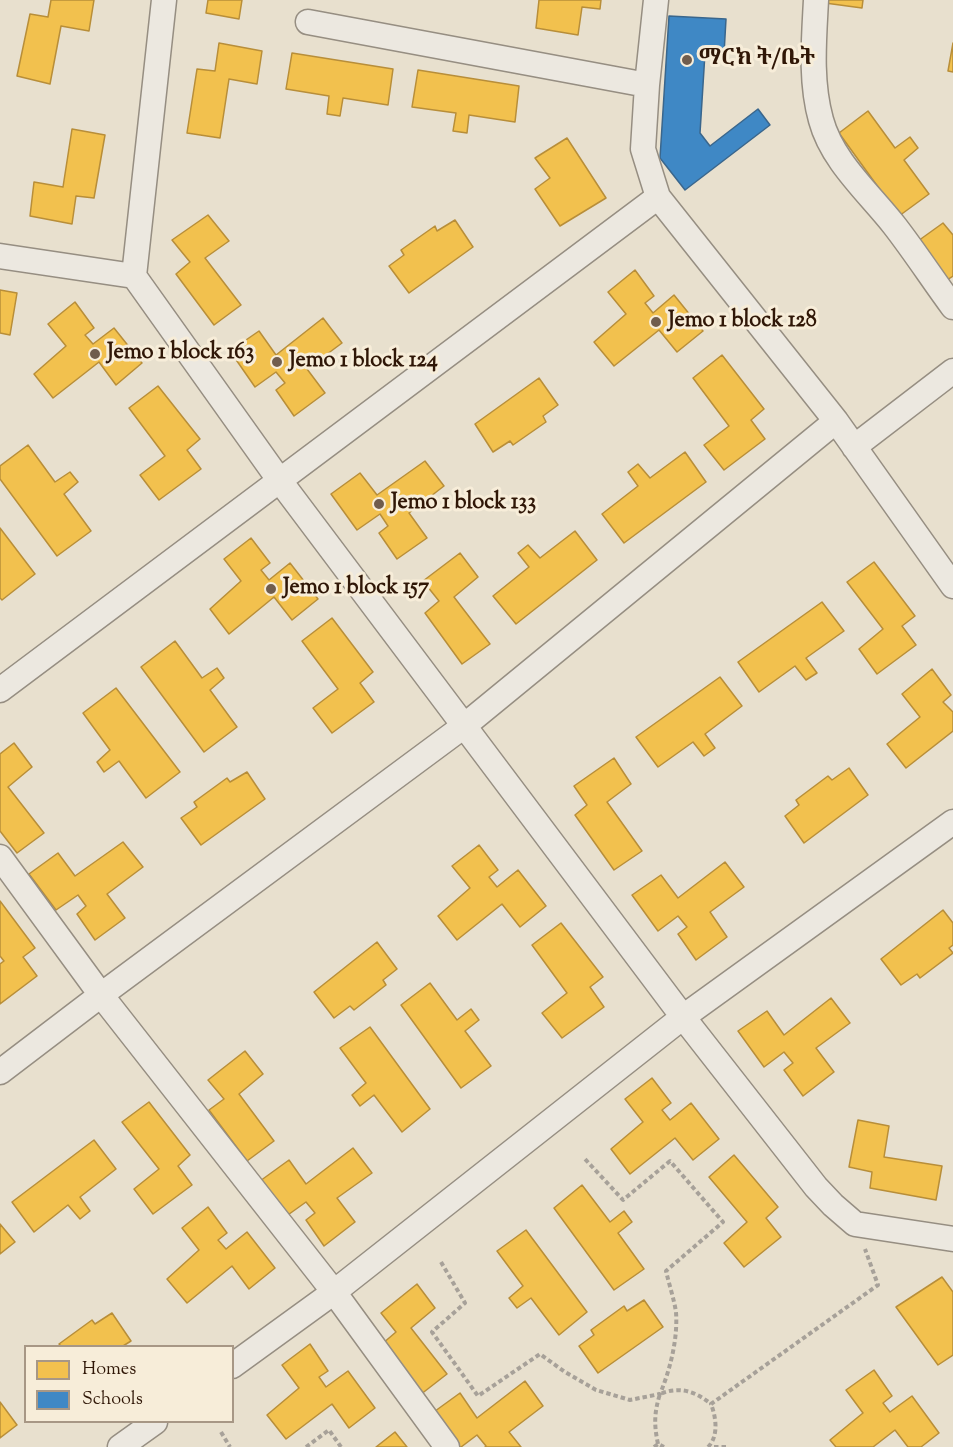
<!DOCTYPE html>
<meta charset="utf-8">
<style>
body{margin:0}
#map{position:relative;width:953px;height:1447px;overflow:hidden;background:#e8e0ce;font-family:"Sorts Mill Goudy",serif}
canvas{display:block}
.legend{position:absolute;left:24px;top:1345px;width:210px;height:78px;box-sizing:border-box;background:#f7edd9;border:2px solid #a79785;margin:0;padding:8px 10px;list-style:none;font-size:18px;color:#301707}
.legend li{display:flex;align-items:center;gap:12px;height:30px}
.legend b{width:30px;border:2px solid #a79785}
</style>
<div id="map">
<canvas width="953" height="1447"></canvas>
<ul class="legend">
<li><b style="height:16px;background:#f2c14e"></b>Homes</li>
<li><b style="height:16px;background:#3f88c5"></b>Schools</li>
</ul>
</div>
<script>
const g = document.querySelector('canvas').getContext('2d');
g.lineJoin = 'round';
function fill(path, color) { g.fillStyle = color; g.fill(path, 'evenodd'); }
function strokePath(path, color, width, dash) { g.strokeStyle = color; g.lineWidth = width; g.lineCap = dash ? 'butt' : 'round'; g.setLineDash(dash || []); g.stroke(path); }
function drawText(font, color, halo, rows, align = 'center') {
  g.font = font + ' "Sorts Mill Goudy","Noto Serif Ethiopic",serif'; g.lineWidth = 6; g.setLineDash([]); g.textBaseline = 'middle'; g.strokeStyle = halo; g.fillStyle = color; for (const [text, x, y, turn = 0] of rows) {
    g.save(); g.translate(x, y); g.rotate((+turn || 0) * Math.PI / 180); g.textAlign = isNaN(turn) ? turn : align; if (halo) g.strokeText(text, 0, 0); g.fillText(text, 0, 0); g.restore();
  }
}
const homes = new Path2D(`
 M51 0H94L89 31 61 26 50 84 17 76 30 14 48 17Z
 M208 0H242L239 19 206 13Z
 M539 0H601L600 9 582 7 578 35 536 28Z
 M826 0H863L862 8 825 3Z
 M219 43 262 51 257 84 229 79 220 138 187 133 197 69 215 71Z
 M953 43V72L948 71Z
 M292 53 393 69 388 105 343 98 340 116 327 114 329 96 286 89Z
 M418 70 519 86 515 122 469 115 467 133 453 131 456 113 412 107Z
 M868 111 895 148 910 137 918 148 904 160 929 194 899 216 839 133Z
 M72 129 105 135 94 198 76 196 72 224 30 216 34 182 63 187Z
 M567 138 606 198 560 226 535 189 550 178 535 158Z
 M208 215 229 241 205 258 241 305 214 325 176 274 190 262 172 240Z
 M455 220 473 247 409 293 389 266 404 255 401 250 435 226 437 231Z
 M943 223 953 235V276L947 280 918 241Z
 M635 270 654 296 645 303 653 313 674 295 703 331 677 352 659 330 614 366 594 342 626 314 608 292Z
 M0 290 17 293 10 335 0 333Z
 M75 302 94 328 85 335 93 344 114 328 142 363 116 385 99 362 53 398 34 374 66 346 48 324Z
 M323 318 342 343 307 369 325 393 294 416 276 390 285 383 276 372 255 387 230 351 259 331 276 355Z
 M722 355 764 409 751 420 765 439 724 470 704 445 729 426 693 378Z
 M539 378 558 405 543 416 546 422 513 445 510 441 493 452 475 424Z
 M158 386 200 439 187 450 201 469 159 500 140 475 165 456 129 408Z
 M28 445 55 482 70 472 78 482 64 494 91 531 57 556 0 479V466Z
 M685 452 706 482 624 543 602 514 638 486 628 472 638 464 650 478Z
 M425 461 444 486 409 513 427 538 397 559 379 533 388 526 380 514 357 530 331 494 360 473 377 495Z
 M0 528 35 574 2 600 0 598Z
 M575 531 597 560 516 624 493 596 529 567 518 553 528 545 540 558Z
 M251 538 270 563 261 570 269 580 290 563 318 599 292 620 274 597 229 634 210 609 241 581 224 559Z
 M460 553 478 577 454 597 490 644 462 664 425 613 439 601 423 581Z
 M874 562 915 616 902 626 916 645 877 674 859 649 883 629 847 582Z
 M822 602 844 631 806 658 817 673 806 680 795 666 759 692 738 662Z
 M332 618 373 672 360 683 374 702 332 733 313 708 338 689 302 641Z
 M175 641 202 678 217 668 224 678 210 690 237 727 204 752 141 667Z
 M932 669 951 695 943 702 953 712V731L906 768 887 744 920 717 902 694Z
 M720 677 742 706 705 734 715 748 704 756 693 742 658 767 636 737Z
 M116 688 180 772 146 798 119 761 104 772 97 762 110 750 83 713Z
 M14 743 32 767 8 787 44 833 17 853 0 831V754Z
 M614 758 631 784 607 802 642 851 614 870 575 815 587 805 574 786Z
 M849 768 868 795 804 843 785 816 799 805 796 800 828 776 832 780Z
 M247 772 265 799 201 845 181 818 197 807 194 802 227 778 230 782Z
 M123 842 143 867 107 894 125 918 95 940 77 914 86 906 78 895 56 910 29 874 58 853 75 876Z
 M479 845 498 870 489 877 497 887 518 870 546 906 520 927 502 904 457 940 438 916 470 888 452 866Z
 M725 862 744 887 710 912 727 937 696 960 678 934 687 927 678 916 658 931 632 895 661 875 678 898Z
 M0 901 35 948 23 957 37 976 0 1004V964L4 961 0 956Z
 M943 910 953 923V945L949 948 953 953 920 978 917 974 901 985 881 959Z
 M561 923 603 977 590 987 604 1007 562 1038 542 1013 567 993 532 945Z
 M377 942 397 969 383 980 386 985 354 1010 350 1006 334 1018 314 992Z
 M430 983 457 1020 471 1009 479 1020 465 1031 491 1066 461 1088 401 1005Z
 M831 998 850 1023 816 1048 834 1072 803 1096 784 1070 793 1063 784 1052 764 1067 738 1031 767 1011 784 1035Z
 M370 1027 430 1109 402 1132 374 1095 360 1106 352 1095 366 1083 340 1048Z
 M245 1051 263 1074 239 1094 274 1141 247 1161 209 1110 224 1099 208 1080Z
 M652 1078 671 1103 662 1110 670 1120 691 1103 719 1139 693 1160 675 1138 630 1174 611 1149 643 1122 625 1099Z
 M149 1102 190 1155 178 1166 192 1185 153 1214 134 1189 159 1169 122 1122Z
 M858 1120 889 1126 884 1157 942 1166 936 1200 870 1188 872 1172 849 1167Z
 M94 1140 116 1169 80 1197 90 1211 80 1219 68 1205 34 1232 12 1202Z
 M353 1148 372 1173 337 1198 355 1222 324 1246 306 1220 315 1213 306 1202 285 1217 260 1181 289 1160 306 1184Z
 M734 1155 778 1207 766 1218 781 1237 744 1267 724 1243 747 1222 709 1177Z
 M582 1185 610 1222 624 1211 632 1222 618 1233 644 1269 614 1290 554 1208Z
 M208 1207 227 1233 218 1240 226 1249 247 1232 275 1268 249 1289 232 1266 187 1303 167 1279 199 1250 182 1228Z
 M0 1224 15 1242 0 1254Z
 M526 1230 587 1312 559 1335 531 1298 517 1308 509 1298 523 1286 497 1251Z
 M942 1277 953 1292V1355L938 1365 896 1307Z
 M417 1284 435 1308 411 1328 447 1374 420 1395 382 1344 396 1332 381 1313Z
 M644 1300 663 1327 598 1373 579 1346 594 1335 591 1330 624 1306 627 1311Z
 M112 1313 131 1341 123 1346H61L59 1344 92 1320 95 1324Z
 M310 1344 328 1371 319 1377 326 1387 348 1371 375 1408 349 1428 332 1404 286 1439 267 1415 299 1388 282 1365Z
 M874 1370 892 1396 883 1403 890 1412 912 1396 939 1433 921 1447H908L895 1430 873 1447H836L830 1440 863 1413 846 1390Z
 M525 1381 543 1406 509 1432 521 1447H485L486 1446 477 1435 461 1447H455L431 1414 460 1393 477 1418Z
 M0 1402 17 1425 0 1438Z
 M395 1432 407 1447H376Z`);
fill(homes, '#f2c14e');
strokePath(homes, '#b88e39', 1.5);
const schools = new Path2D(`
 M669 16 726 19 724 54 705 53 700 133 710 146 758 109 770 125 685 190 660 158Z`);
fill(schools, '#3f88c5');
strokePath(schools, '#3a668c', 1.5);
const minor = new Path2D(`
 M164 0 134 276 280 481 683 1017 816 1187 833 1205 855 1224 953 1239
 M656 0 647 85 643 149 658 197 836 421 953 586
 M816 0C814 39 810 81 821 120 832 161 868 192 894 225 915 252 933 280 953 307
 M308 22 647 85
 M0 256 134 276
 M854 447 953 371
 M0 690 658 197
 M0 857 101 995 334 1292 447 1447
 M0 1072 101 995 464 726 836 421
 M232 1366 334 1292 683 1017 953 822
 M120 1447 155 1422`);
strokePath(minor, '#968e82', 27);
strokePath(new Path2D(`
 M441 1262 465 1303 432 1332 478 1396 540 1354 565 1372 596 1390 630 1400 660 1394C670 1370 678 1339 676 1312 674 1299 669 1284 666 1271L723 1222 670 1161 623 1200 584 1158
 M221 1432 230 1447
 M658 1444C654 1425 654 1413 660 1394 679 1386 695 1391 711 1404
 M306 1447 329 1430 341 1447
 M654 1447 658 1444 664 1447
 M708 1447C719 1436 716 1417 711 1404L878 1285 865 1249
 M714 1447H729`), '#a7a199', 4, [4.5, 3]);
strokePath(minor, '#ece8e0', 24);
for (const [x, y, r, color] of [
 [687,60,6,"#705d4d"],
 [656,322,6,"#705d4d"],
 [95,354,6,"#705d4d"],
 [277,362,6,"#705d4d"],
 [379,504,6,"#705d4d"],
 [271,589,6,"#705d4d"]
]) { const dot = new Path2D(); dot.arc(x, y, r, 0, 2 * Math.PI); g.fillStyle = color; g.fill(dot); strokePath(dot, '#f7edd9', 2); }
drawText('bold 22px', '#301707', '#f7edd9', [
 ["ማርክ ት/ቤት",699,60],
 ["Jemo 1 block 128",668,322],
 ["Jemo 1 block 163",107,354],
 ["Jemo 1 block 124",289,362],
 ["Jemo 1 block 133",391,504],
 ["Jemo 1 block 157",283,589]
], 'left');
</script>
